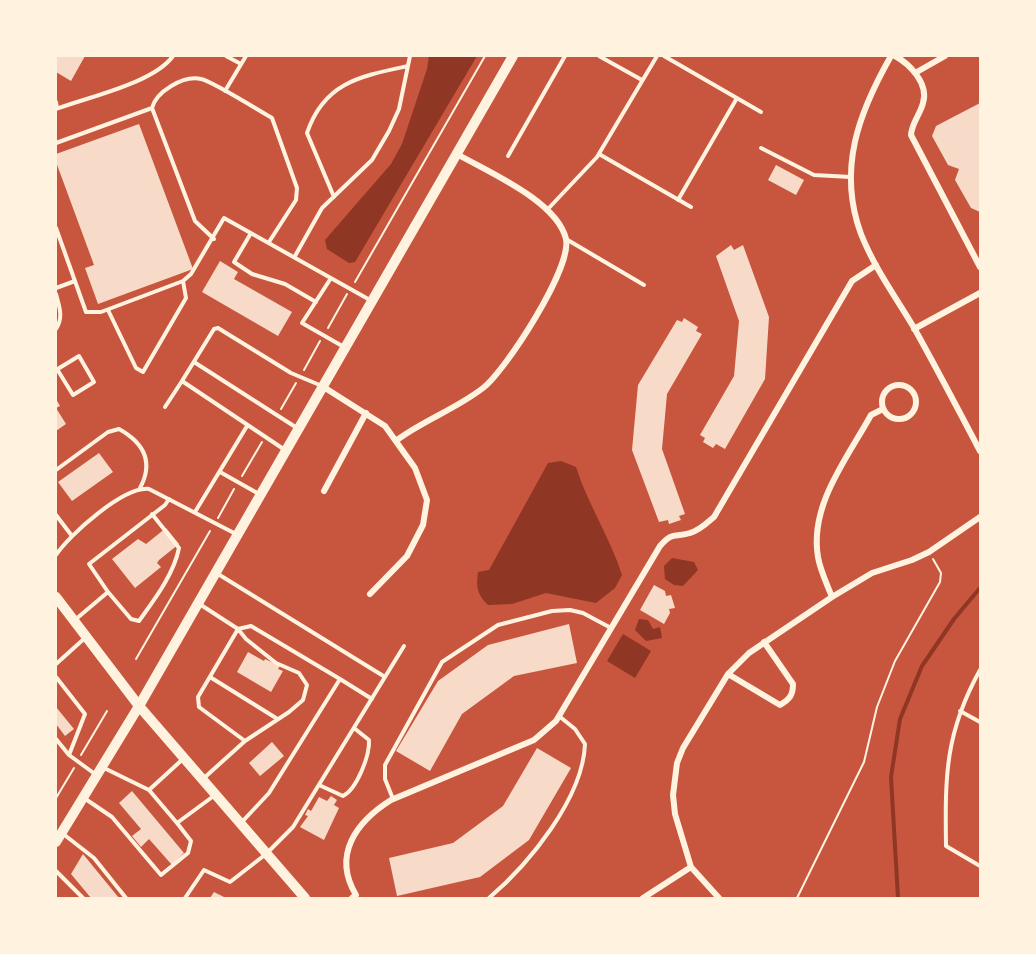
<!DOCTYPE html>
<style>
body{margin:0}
#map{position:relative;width:1036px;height:954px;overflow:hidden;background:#c8553d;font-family:"Open Sans",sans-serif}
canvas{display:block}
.frame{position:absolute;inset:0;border:57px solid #fff3e0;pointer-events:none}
</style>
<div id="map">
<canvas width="1036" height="954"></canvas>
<div class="frame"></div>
</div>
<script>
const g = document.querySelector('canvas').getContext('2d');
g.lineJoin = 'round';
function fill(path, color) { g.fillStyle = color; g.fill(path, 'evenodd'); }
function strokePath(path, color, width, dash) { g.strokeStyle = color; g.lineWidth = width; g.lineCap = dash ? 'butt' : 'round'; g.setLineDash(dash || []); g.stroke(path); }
fill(new Path2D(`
 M429 56H477L355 262 349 263 327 249 325 240 391 164 402 144 427 69Z
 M561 461 576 467C588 505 610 537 622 575L615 588 596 603 546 593 512 604 488 605C477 594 476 587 478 572L489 570 548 463Z
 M672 558 694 562 698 570 683 586 674 585 665 579 664 566Z
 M639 619 648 620 653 629 660 627 662 638 646 641 635 630Z
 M623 634 651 651 635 678 607 661Z`), '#8f3625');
strokePath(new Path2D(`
 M898 898 891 777 900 719 922 666 954 619 980 588`), '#8f3625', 4);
fill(new Path2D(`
 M56 56H85L71 81 56 72Z
 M980 103V212L971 208 955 180 959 169 948 165 932 136 936 126Z
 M139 124 193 269 98 304 85 268 94 265 56 162V154Z
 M776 165 804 180 796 195 768 180Z
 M731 245 734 250 743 245 769 317 765 379 725 449 716 444 713 448 703 442 705 438 700 435 734 376 739 321 716 256Z
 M220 261 238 272 234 279 292 312 278 336 202 292Z
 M684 318 698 327 696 331 702 334 667 394 662 449 685 514 679 516 681 520 669 524 668 520 659 522 632 450 638 385 677 320 682 322Z
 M56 399 60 406 56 408 66 424 56 431Z
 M99 453 113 472 72 501 58 482Z
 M166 528 179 544 159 560 157 563 161 567 135 588 112 559 138 539 146 544Z
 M654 585 665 591 666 596 671 595 675 608 669 609 670 613 664 624 640 610Z
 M569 624 577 663 514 676 462 714 430 771 396 751 438 681 488 645Z
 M248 652 264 661 265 659 280 666 278 669 283 671 271 692 237 672Z
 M56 707 74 729 65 736 56 724Z
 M272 742 284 756 260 776 249 763Z
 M537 748 571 768 529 840 480 877 397 896 389 858 453 843 503 806Z
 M132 791 184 853 172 865 149 839 141 847 132 836 141 829 119 803Z
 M331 796 337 800 334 805 339 808 324 840 300 827 308 816 305 815 308 809 311 811 319 797 327 801Z
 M83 854 119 898H91L71 874Z
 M214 892 226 898H210Z`), '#f7dbc8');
strokePath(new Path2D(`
 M355 282 485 56
 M328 328 347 294
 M304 370 320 341
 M281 409 296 383
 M242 476 262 442
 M218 518 234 489
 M136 659 210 531
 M81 755 107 711
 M56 798 74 768
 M797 898 864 762 877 707 895 661 940 582 941 573 933 559`), '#fff3e0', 2);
strokePath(new Path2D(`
 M226 56 241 64
 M599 56 642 80
 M664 56 761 112
 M225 91 246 56
 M56 102 57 108
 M56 109C88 97 154 83 173 56
 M56 143 152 108
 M761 148 814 175 851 177
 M599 154 691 207
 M508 156 565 56
 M334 197 307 133C324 82 361 76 408 66
 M678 200 737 98
 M547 210 597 157 657 56
 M56 228 86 312H101L183 281 191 274 224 218 370 300
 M251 233 234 262 252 274 285 284 316 302
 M214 239 195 221 152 108C156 92 183 75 201 79 212 81 258 110 272 118L297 188 296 200 269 242
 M566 239 644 285
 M295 256 322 208 372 160 389 131 399 109 410 56
 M331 278 302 323 344 347
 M56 288 75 281
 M56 294C59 306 64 317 56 329
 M108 310 136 368 143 372 186 298 183 281
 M194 362 297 428
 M56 370 79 356 94 382 73 395 57 369
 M182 381 214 329 218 328 291 373 322 386
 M165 407 182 381 285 450
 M56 470 108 432 119 429C144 443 154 462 140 488
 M220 472 259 494
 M195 512 247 426
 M56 515 72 536
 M56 555C69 535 124 486 149 489L236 534
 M218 574 385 677
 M108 592 89 564 165 505 169 499
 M201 605 238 629 246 639 276 663 299 673 307 685 303 700 289 712 245 741 204 778
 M76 619 108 592 131 619 139 621C154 600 174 574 179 548L152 514
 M56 664 86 637
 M980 670C945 733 945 776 946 846L980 866
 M56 677 85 714 69 755
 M210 677 276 718
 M960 711 980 722
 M56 739 69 755 95 774
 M245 741 199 707 198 697 238 629 251 626 340 679
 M102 767 149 790 177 823 215 795
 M319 785 343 796C357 789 370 755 369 740L354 728
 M149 790 184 758
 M84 798 112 817 161 875 188 853 191 841 177 823
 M393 799 385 779V765L442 662 498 625 552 611 570 610 583 613 611 628
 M241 823 269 793 340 679 372 699
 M62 833 94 858 126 898
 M56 871 83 898
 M185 898 204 870 230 882 266 854 293 827 404 646
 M489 898C529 864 583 798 585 744L575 729 559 716`), '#fff3e0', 4);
strokePath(new Path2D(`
 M891 56C859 112 837 169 861 234 874 267 895 296 913 326 936 367 958 409 980 451
 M895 56C910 64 929 84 923 103 920 115 912 122 911 135L980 267
 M915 73 945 56
 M914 329 980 293
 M882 402a17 17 0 1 1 34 0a17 17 0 1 1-34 0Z
 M322 386 385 426 415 468 427 500 423 525 407 556 370 594
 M397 440C424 420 456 409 483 388 506 370 572 268 566 239 557 201 488 172 457 154
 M324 491 366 413
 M832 597C827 584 820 570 818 557 809 505 848 457 871 415L883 409
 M728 674 780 705C790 699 793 695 793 684L764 642
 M352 898 356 895C332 855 356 822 391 800L534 740 556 721 660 546C673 531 674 538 690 533 699 531 707 523 714 517L852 281 876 265
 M643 898 691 867
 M719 898 691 867 675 814 673 795 677 763 683 748 728 674 749 653 832 597 872 573 912 560 929 552 980 517`), '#fff3e0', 6);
strokePath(new Path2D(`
 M56 842 139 706 513 56`), '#fff3e0', 10);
strokePath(new Path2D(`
 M56 597 139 706 305 898`), '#fff3e0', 10);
</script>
